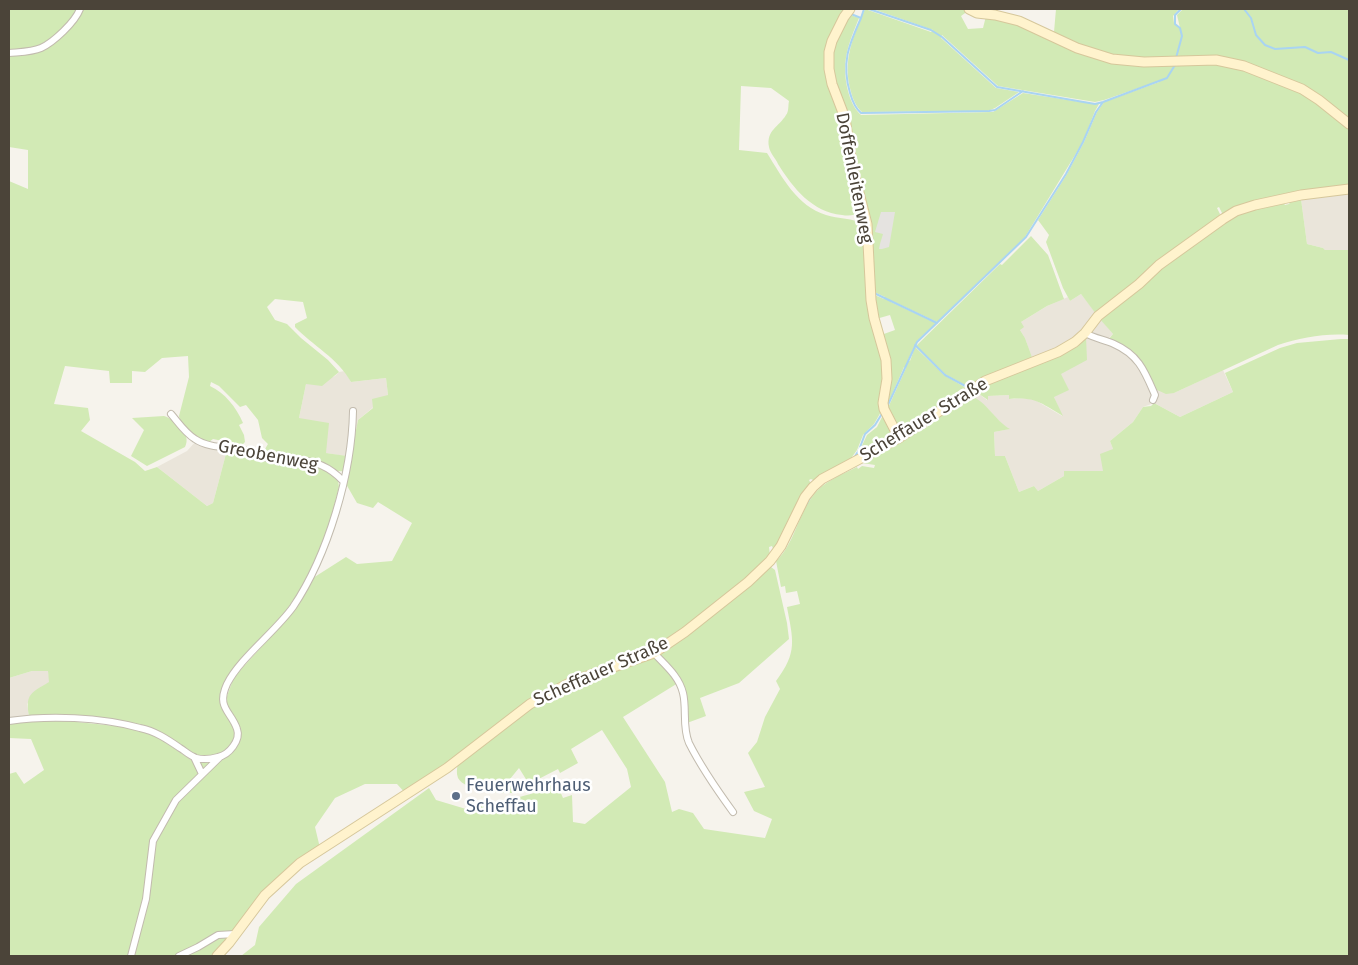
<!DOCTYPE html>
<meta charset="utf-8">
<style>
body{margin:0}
#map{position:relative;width:1358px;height:965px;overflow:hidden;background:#f6f3ec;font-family:"Fira Sans",sans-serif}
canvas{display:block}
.frame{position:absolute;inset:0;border:10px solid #4b4439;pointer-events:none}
</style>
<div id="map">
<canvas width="1358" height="965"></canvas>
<div class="frame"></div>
</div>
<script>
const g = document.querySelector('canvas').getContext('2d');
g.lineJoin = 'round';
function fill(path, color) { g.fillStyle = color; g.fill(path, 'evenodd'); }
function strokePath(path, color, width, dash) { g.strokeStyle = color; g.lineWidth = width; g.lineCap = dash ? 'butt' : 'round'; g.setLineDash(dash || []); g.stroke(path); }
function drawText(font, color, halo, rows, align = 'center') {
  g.font = font + ' "Fira Sans",sans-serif'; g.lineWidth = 5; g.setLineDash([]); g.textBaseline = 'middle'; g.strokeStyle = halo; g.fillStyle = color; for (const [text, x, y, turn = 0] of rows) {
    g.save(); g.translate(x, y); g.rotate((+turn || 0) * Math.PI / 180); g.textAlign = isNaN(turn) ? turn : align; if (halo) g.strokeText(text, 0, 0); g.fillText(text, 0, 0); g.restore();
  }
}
fill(new Path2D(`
 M1349 192V250H1325L1323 248 1307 244 1301 199Z
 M1081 294 1113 334 1108 339 1134 355 1144 365 1155 389 1174 393 1223 370 1233 392 1180 417 1154 403 1143 407 1133 422 1110 441 1113 449 1103 471H1064V476L1038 491 1034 486 1019 492 1005 456H995L994 432 1009 429 1004 426 984 405 968 396 975 391 987 400V396L1009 395 1010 399 1027 398 1035 400 1062 416 1054 397 1034 364 1025 338 1020 330 1021 322 1047 306 1068 297 1070 301Z
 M345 371 351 382 386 378 388 395 358 420 351 457 326 453 299 418 306 384 335 376 339 372Z
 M196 441 227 450 213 503 207 506 157 467 187 451Z
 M32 671H48L50 682 36 691 27 704 29 716 9 719V678Z`), '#eae5da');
fill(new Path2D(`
 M9 9H77C70 23 49 43 34 47 29 49 23 49 18 50V55L34 52 46 47 77 21 83 9H847C832 32 823 53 830 80 831 86 832 93 834 99 839 109 843 117 845 127 850 155 853 180 860 207V212C854 216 848 216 842 215 812 212 793 188 778 164 776 159 770 153 769 147 766 130 779 127 786 115 789 112 788 105 789 101L771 88 741 86 739 150 767 153C782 177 797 206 826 215 838 219 853 218 864 224 869 249 866 275 869 301 871 323 883 343 885 364 887 380 878 395 882 410L874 424 863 435 857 450 852 457V460L827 472 815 481 811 479 809 480 811 484 803 494 787 528 774 551 772 546 769 547 770 556 755 572 674 636 653 650 635 658 583 674 538 695 406 794 397 784H365L335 798 315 827 320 848 284 873 229 942 213 956H9V774L16 772 24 784 44 770 31 739 9 738V723L48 719 135 728 152 733 191 760 195 755C181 746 168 735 152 728 140 724 127 723 114 721 86 717 58 714 29 716 25 694 31 693 49 682L48 671H32L9 678V181L28 189V150L9 147ZM275 299 303 302 307 318 295 324V327C313 346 338 358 351 382L386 378 388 395 372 399 373 408 358 420 346 478V484L357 503 373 508 378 502 412 523 392 561 357 564 346 557 313 578 296 605 274 633 234 677 227 696 220 697 224 685 233 671 273 628 290 605 305 582 327 534 339 487 338 480 334 475 323 468 310 463 271 462 242 452 227 450 213 503 207 506 157 467 145 471 135 462 81 431 90 420 88 408 54 404 65 366 109 371 110 383H132V371L145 372 162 358 188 356 189 377 179 416C181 429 197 437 209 442L213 439 242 445 245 442 244 435 239 425 243 423C236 407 225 393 210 386L211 382 219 386 240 407 246 405 258 420 262 438 268 444 262 454C279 462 296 456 314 460 324 463 334 473 344 471L347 456 326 453 329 423 299 418 306 384 322 386 339 372 328 360 301 338 287 324 275 320 267 307Z
 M865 9 931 32 933 30 873 9H967L968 11 961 16 968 29 983 28 986 16 1021 24 1092 56 1230 64 1302 91 1349 126V186L1226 214 1222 213 1219 207 1217 208 1220 214 1218 220 1096 314 1081 294 1070 301 1063 288 1046 242 1049 235 1038 220 1067 174 1084 142 1097 112 1104 102 1159 82V81L1104 100 1095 102 998 86 942 35 941 38 996 88 1019 92 995 108 988 111 862 112C856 107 853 99 851 92 842 60 853 38 865 9Z
 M1056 9H1179L1173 16 1174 23 1180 28 1177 15 1183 9H1349V122L1337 111 1246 65 1174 59 1112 57 1056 36 1054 32Z
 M848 14 859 18C848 45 841 62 848 91 850 99 854 109 861 115L993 112 1023 93 1094 104H1099L1095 111 1083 142 1025 237 937 322 892 301 891 302 936 323 917 341 908 360 910 361 915 347 944 375 968 389 902 432 899 431 887 410 906 368 904 367 887 406 881 335 895 330 890 315 876 319 872 294 884 299 885 297 872 291 870 230 835 86 831 54Z
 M1301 199 1307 244 1323 248 1325 250H1349V335C1325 333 1300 338 1278 345L1174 393 1166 394 1155 389 1144 365 1134 355 1108 340 1113 334 1099 318 1166 262 1230 217 1244 211 1283 202 1285 205 1289 204 1291 201Z
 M1031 236 1048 255 1064 299 1047 306 1021 322 1024 327 1020 330 1025 338 1033 360 970 388 945 374 916 346 1000 264 1002 265Z
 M1086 337 1087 360 1061 374 1069 390 1054 397 1063 416C1040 403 1037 397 1009 399V395L988 396V400L976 392 977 389Z
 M1341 339H1349V956H241L255 945 259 927 296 884 429 788 436 800 466 809 472 801 495 810 513 812 512 799 538 792 556 782 563 798 572 795 573 822 585 824 631 787 627 769 602 730 571 749 578 763 560 773 558 769 529 784 519 768 510 779 514 793C501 793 465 791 458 778 456 773 457 768 458 763L508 722 556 692 650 658 656 659 678 683 623 717 665 782 672 812 679 809 693 813 704 829 765 838 772 819 754 811 744 792 765 787 748 753 757 742 765 717 780 689 776 681C798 652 793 640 787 607L800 604 797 591 786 593 785 586 781 587 776 561C793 546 798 516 812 497 822 482 841 475 857 467L858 469 862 466 874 468 875 465 862 463 927 427 968 396C983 396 996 422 1010 429L994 432 995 456H1005L1019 492 1034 486 1038 491 1064 476V471H1103L1100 454 1113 449 1110 441 1133 422 1143 407 1151 406 1154 403 1180 417 1233 392 1225 373 1280 348 1297 343Z
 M884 413 892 434 891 439 856 458 867 435 877 427Z
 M164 416C176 420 192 434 185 447L147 466 131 456 144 430 132 418Z
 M768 567H771L775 570 787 623 789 639 739 683 700 698 706 716 687 723 686 693 662 658 660 655 661 652Z`), '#d2eab5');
fill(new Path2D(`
 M881 212H895L889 247 882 249H879L880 244 883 234 875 232Z`), '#e5e3e0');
strokePath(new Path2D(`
 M869 9 931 30 942 37 997 87 1095 104 1103 102 1167 78 1175 65
 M1244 9 1251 18 1256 35 1265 45 1275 49 1305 47 1318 53 1331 52 1349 60
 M851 14 861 18 864 9
 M861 18C849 45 841 62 850 93 852 100 855 108 861 113L989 111 995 110 1023 91
 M1176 58 1182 36 1180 28 1175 24V15L1181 9
 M874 293 937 323
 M915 345 945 375 969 388
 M887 407 917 342 1026 237 1066 174 1083 142 1096 112 1103 102
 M854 458 859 450 865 434 875 425 883 412
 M806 505 811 496`), '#a9d4f2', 2);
const street = new Path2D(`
 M9 53C19 52 32 52 41 48 54 42 75 22 80 9
 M1085 333C1094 338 1105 340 1114 344 1139 355 1145 372 1155 395L1153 400
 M171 414C178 422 185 433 195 439 208 448 228 447 243 450 256 453 267 460 280 461 285 462 290 461 295 460 314 460 330 467 343 481
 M654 653C665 665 679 676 683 693 687 709 682 727 689 743 701 767 717 790 733 812
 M9 721C49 715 100 717 140 728 155 731 167 739 180 748 185 751 190 756 196 758 203 760 211 759 218 757 229 755 241 740 237 729 231 711 216 708 227 684 240 658 275 632 293 607 328 555 352 473 353 411
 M194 757 202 774
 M131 956 146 899 153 841 176 800 220 757
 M179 956 198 947 218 935 235 934`);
const secondary = new Path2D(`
 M850 9 844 17 832 41 829 52V69L832 84 845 118 853 169 867 224 871 300 874 318 886 360 887 379 883 403 884 409 899 438
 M969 9 977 13 995 15 1019 21 1077 48 1112 59 1144 62 1216 60 1244 66 1302 89 1319 100 1349 124
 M217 956 229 943 265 895 300 863 447 768 530 704 573 681 654 653 685 632 748 582 770 561 781 546 805 497 813 487 822 479 899 438 985 381 1058 352 1075 342 1085 333 1098 316 1139 284 1159 265 1223 219 1236 211 1255 205 1301 195 1349 189`);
strokePath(street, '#c2bbae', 8);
strokePath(secondary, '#d6c79b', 11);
strokePath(street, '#fff', 6);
strokePath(secondary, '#fff3cd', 9);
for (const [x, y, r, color] of [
 [456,796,5,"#5c6f8a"]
]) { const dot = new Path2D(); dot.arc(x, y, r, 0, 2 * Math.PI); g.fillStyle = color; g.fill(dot); strokePath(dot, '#fff', 2); }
drawText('18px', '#4b4439', '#fff', [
 ["Doffenleitenweg",854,178,79],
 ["Scheffauer Straße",924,420,-31],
 ["Greobenweg",268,456,11],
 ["Scheffauer Straße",601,672,-24]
]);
drawText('18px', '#4e5e75', '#fff', [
 ["Feuerwehrhaus",466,786],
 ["Scheffau",466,807]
], 'left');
</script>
